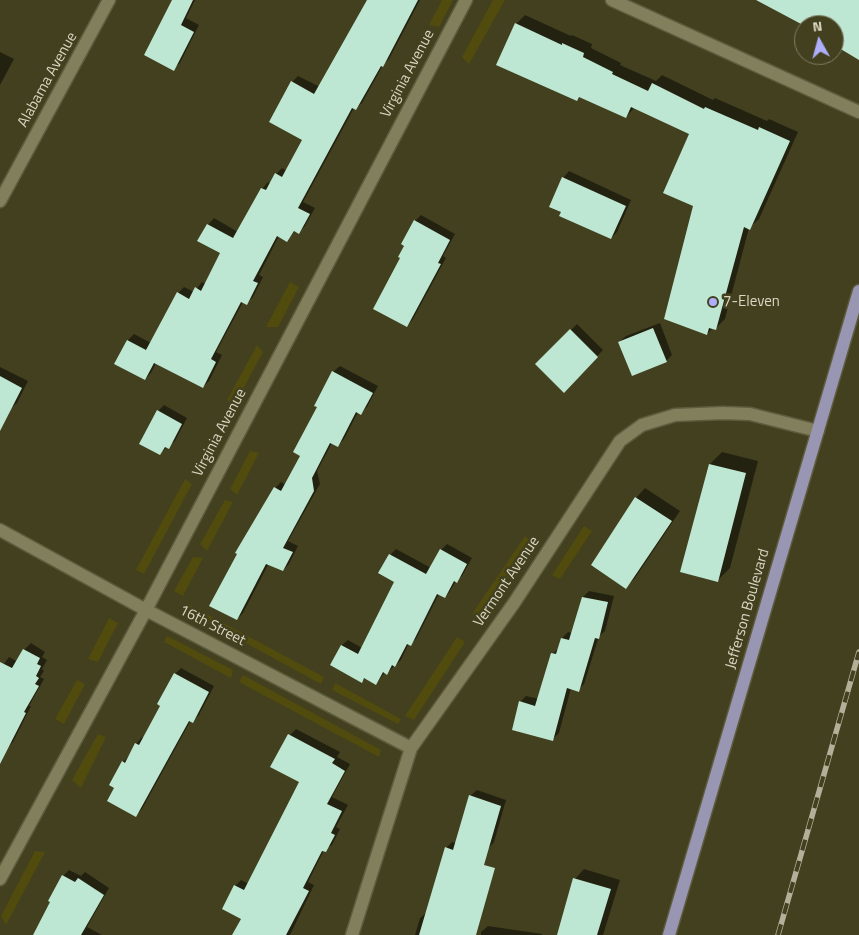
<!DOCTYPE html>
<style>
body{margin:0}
#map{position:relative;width:859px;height:935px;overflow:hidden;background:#43401f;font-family:"Titillium Web",sans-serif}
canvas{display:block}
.north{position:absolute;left:794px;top:15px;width:50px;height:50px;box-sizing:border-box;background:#43401f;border:1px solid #7f7c61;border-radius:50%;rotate:353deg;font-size:14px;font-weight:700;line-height:20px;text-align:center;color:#d9d7c4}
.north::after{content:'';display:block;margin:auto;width:18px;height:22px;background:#aeaefa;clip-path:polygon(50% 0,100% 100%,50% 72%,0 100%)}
</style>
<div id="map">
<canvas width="859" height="935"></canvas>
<div class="north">N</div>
</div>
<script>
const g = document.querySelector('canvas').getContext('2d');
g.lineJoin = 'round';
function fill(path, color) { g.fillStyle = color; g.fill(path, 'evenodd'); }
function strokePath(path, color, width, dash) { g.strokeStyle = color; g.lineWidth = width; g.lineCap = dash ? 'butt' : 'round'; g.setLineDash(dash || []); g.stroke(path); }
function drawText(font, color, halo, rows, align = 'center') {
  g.font = font + ' "Titillium Web",sans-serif'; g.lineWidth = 5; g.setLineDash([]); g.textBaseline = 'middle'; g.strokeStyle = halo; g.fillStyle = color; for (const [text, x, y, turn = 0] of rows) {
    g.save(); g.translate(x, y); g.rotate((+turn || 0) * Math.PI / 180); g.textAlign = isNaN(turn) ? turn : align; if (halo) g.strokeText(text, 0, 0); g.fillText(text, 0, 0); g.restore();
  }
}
fill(new Path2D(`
 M442 0H453L439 27 429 25Z
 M493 0H505L469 64 462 57Z
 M290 282 299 287 278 327H266Z
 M257 345 263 352 235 404 227 400Z
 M250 451 259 453 237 495 230 489Z
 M185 479 192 484 144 574 136 570Z
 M225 500 233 502 207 551 200 544Z
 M584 526 592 531 560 579 552 575Z
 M525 536 533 542 483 617H479L472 614Z
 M193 557 203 558 183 596 174 591Z
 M186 603 324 677 321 684 183 609Z
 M109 618 118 623 98 662 88 659Z
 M167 636 233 670 231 678 164 642Z
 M457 637 465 642 414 720 405 716Z
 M243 675 381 750 379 757 239 682Z
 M77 680 85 684 64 724 55 719Z
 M335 683 401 719 398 724 332 690Z
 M98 734 106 737 81 788 72 780Z
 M35 851 45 852 6 925 1 916Z`), '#514b0e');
fill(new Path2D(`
 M174 0H195L186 18 199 25 180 63 173 69Z
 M369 0H420L389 59 383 65 362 103 355 109 354 108 303 202 315 208 305 226 299 232 296 230 287 241 279 236 259 275 263 277 253 297 247 303 243 302 216 352 222 355 209 381 203 387 156 363 151 373 145 379 116 363 128 340 134 334 151 343 178 293 184 287 194 292 202 282 206 284 221 253 199 240 208 225 214 218 238 232 262 189 268 182 271 184 276 174 282 168 287 171 304 140 292 82 298 76 320 87Z
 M525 15 571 36 572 35 592 44 591 48 621 63 620 65 656 81 662 75 713 100 715 98 767 121 769 119 798 132 759 219 749 228 725 319 716 328H713L707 334 694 205 690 134 635 107 626 117 580 96 577 99 516 24Z
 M0 52 14 59 0 85Z
 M569 171 631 200 617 232 611 238 563 178Z
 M421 215 455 234 443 256 446 258 413 319 407 326 401 258 415 221Z
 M660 323 672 355 666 361 619 342 626 336Z
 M577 324 603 350 564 391 537 364Z
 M340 366 378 386 367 407 361 413 358 412 344 439 338 446 332 443 317 471 320 484 288 541 298 546 289 564 283 570 269 563 243 613 237 619 275 488 281 482 286 485 302 456 318 407 333 372Z
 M0 367 28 381 17 403 10 409 0 427Z
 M164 405 187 418 175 441 160 453 158 411Z
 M722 452 758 461 730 568 718 580 710 464Z
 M645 488 680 511 635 578 626 587 592 565 636 498Z
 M447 544 472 558 462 576 456 581 450 591 445 597 439 594 416 639 410 644 409 643 401 660 387 673 385 672 376 684 365 678 361 681 331 665 342 645 348 640 362 648 396 582 390 555 396 549 431 568 441 550Z
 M589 591 614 596 605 631 599 636 584 684 578 690 571 688 559 733 552 740 520 702 526 696 539 699 552 654 559 648 562 638 568 632 572 633 583 597Z
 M31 643 45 652 42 657 47 660 42 669 44 671 40 677 44 679 29 706H31L13 742 8 747 0 762V669L9 657 18 662 24 650Z
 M181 668 214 686 199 715 193 721 191 720 142 809 136 815 116 788 123 762 129 756 136 744 142 737 144 738 162 705 175 674Z
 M296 729 340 752 337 757 350 764 332 797 348 805 336 827 340 829 332 845 324 850 308 882 314 885 290 935H234L243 918 235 886 241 880 249 884 301 782 272 766 290 735Z
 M477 790 506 800 494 842 488 849 452 935H415L420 918 427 912 446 848 452 842 456 843 470 796Z
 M584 869 620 880 603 935H558L575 879Z
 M69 870 81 876 85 872 109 888 87 927 102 935H34L63 876Z
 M488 926 542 934V935H481V932Z`), '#0007');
fill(new Path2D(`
 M172 0H193L181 25 194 32 174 71 144 55Z
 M367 0H418L383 67 381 66 356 110 352 108 298 208 310 214 299 234 294 231 287 242 277 236 253 281 258 283 247 305 241 302 211 359 216 362 203 388 154 363 145 380 114 364 127 340 146 350 177 292 189 299 195 287 201 291 220 253 197 241 207 224 233 238 261 188 266 190 275 173 282 177 302 140 269 122 291 81 314 94Z
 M756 0H859V60L834 45V25H803Z
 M515 23 562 45V43L584 53 583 57 613 72 612 74 648 91 652 83 704 109 705 107 758 130 759 127 790 141 750 230 744 227 716 330 709 328 707 335 664 319 693 206 663 193 689 134 631 107 626 118 579 97 577 101 496 65Z
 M562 177 626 206 611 239 559 216 561 212 549 207Z
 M414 220 450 240 438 263 441 264 407 327 373 309 400 258 398 257 404 246 401 244Z
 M653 328 667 362 632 376 618 342Z
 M570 329 598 357 564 393 535 364Z
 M332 371 373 393 361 415 356 412 338 447 330 443 312 478 314 491 283 548 293 552 283 571 266 564 237 620 209 606 237 554 235 553 274 487 281 491 300 456 293 452 317 407 314 406Z
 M0 376 22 388 0 431Z
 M157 410 182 424 169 449 165 447 160 455 139 444Z
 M709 464 746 473 718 582 680 572Z
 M635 497 672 521 626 589 591 565Z
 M440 549 467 564 457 583 454 581 445 598 437 594 411 646 407 644 395 667 392 665 387 675 383 672 376 685 364 678 362 683 330 665 341 645 358 654 394 582 378 573 389 554 426 574Z
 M582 597 608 602 599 639 595 638 579 692 567 688 553 741 512 730 519 701 535 706 551 653 556 654 561 638 569 640Z
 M23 649 40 658 37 664 41 666 36 676 39 678 35 684 39 686 24 712 26 713 0 764V662L12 668Z
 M174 673 209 692 193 723 189 721 136 817 107 801 114 788 109 785 122 761 125 763 135 743 139 745 160 706 157 704Z
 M288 734 335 759 332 763 345 771 327 804 342 811 331 833 335 835 326 852 322 851 303 888 309 891 286 935H232L241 919 222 909 234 885 244 890 299 782 270 767Z
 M469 795 501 806 484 865 495 868 476 935H419L445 847 453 850Z
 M62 875 75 882 78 878 104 895 81 935H33L50 902 48 901Z
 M573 878 611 889 597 935H557Z`), '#bde7d2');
const minor = new Path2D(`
 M612 0 859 112
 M0 201 109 0
 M0 530 146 610 411 748
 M0 879 146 610 466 0
 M352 935 411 748 514 603 620 441 642 425 675 415 723 413 750 414 818 431`);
const major = new Path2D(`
 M669 935 859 291`);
strokePath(minor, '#5e5c3e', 15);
strokePath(major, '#5e5c3e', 15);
strokePath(minor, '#827f5c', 12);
strokePath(major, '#9896b2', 12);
const rail = new Path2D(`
 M778 935 859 652`);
strokePath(rail, '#b3b09a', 5.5);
strokePath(rail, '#43401f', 4, [11]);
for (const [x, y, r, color] of [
 [713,302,5,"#aeaefa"]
]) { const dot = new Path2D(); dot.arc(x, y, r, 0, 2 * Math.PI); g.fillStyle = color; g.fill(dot); strokePath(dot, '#43401f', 2); }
drawText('15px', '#d9d7c4', '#43401f', [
 ["Virginia Avenue",408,74,-62],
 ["Alabama Avenue",48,80,-61],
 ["Virginia Avenue",220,433,-62],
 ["Vermont Avenue",507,582,-56],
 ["Jefferson Boulevard",748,609,-74],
 ["16th Street",212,626,27]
]);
drawText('15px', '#d9d7c4', '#43401f', [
 ["7-Eleven",723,302]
], 'left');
</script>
